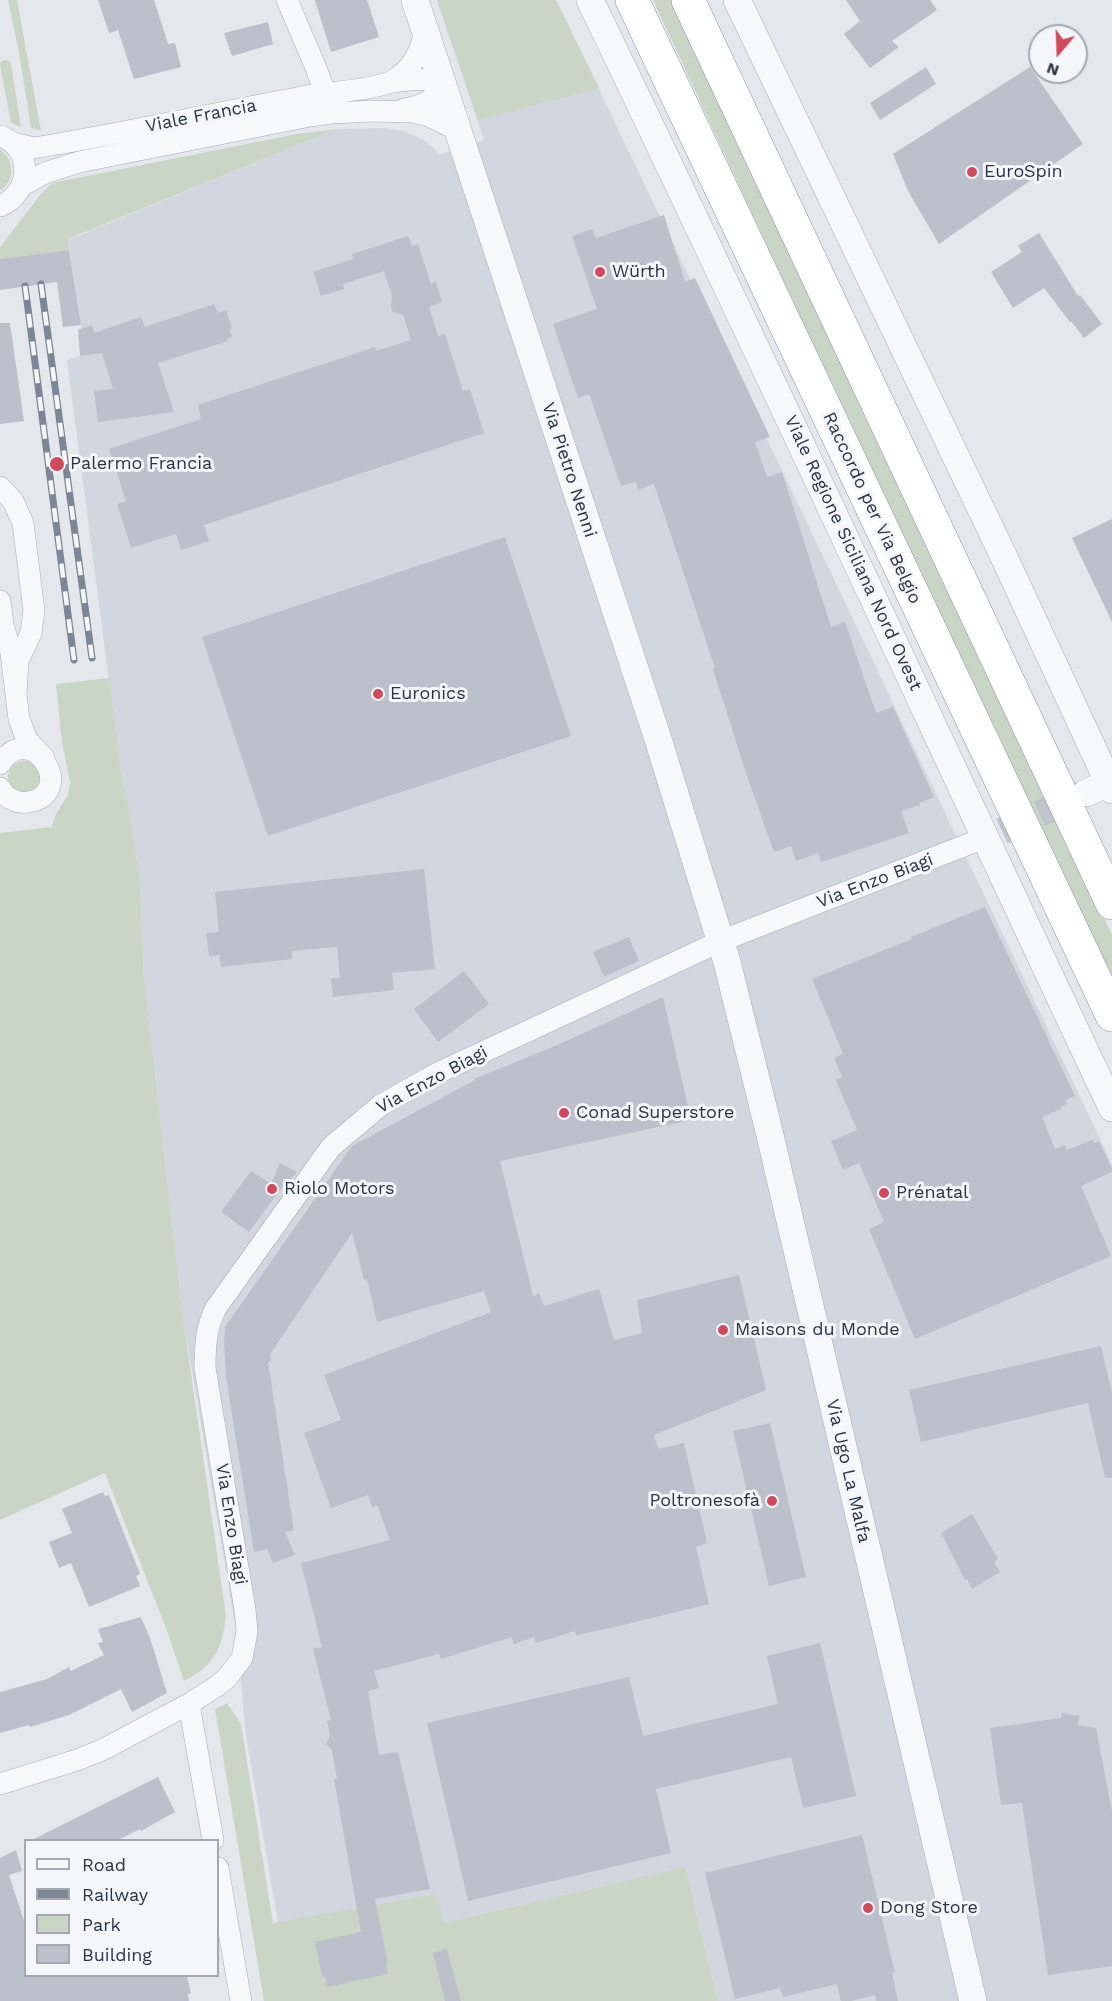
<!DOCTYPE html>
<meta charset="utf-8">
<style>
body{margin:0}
#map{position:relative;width:1112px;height:2001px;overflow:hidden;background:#e4e7ec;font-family:"Work Sans",sans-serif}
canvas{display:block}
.legend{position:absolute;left:24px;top:1839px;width:195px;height:138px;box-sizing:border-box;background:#f4f6f9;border:2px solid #a4a8b1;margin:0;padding:8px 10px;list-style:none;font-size:18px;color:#2b3445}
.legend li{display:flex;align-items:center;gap:12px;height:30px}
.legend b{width:30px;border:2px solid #a4a8b1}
.north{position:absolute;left:1028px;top:24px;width:60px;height:60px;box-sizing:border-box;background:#f4f6f9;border:2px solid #a4a8b1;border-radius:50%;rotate:199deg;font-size:16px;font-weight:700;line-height:24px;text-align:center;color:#2b3445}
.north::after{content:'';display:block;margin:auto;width:21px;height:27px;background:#d1495b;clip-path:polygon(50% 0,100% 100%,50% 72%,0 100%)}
</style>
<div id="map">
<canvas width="1112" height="2001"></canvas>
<ul class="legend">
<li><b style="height:8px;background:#f7f8fa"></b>Road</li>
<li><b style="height:8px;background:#7d8696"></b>Railway</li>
<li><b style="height:16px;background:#c9d6c5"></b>Park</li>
<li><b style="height:16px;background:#bbc0ca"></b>Building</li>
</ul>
<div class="north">N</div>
</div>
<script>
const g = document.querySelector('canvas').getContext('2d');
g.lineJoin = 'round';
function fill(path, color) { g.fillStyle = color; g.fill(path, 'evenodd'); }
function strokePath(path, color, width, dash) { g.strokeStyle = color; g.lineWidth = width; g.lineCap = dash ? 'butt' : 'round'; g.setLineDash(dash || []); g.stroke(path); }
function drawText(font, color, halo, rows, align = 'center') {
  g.font = font + ' "Work Sans",sans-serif'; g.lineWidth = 6; g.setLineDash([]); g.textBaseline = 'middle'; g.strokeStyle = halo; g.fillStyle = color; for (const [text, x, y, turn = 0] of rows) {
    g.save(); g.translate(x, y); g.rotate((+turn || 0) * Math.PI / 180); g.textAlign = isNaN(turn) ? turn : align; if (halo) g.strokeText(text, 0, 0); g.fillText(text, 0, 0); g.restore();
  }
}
fill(new Path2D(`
 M437 0H556L833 577 1112 1164V2001H718L685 1867 443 1923 436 1894 278 1923 245 1729 238 1642 183 1318 144 978 140 883 131 817 121 772 67 360 80 356 81 325 68 240 337 129 385 128 403 131 424 140 435 149 439 155 484 140Z`), '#d2d6de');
fill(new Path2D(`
 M8 0H17L41 131 31 128 18 47Z
 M437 0H556L599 88 478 120Z
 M653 0H673L1015 725 1112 935V989Z
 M8 60 11 64 21 127 11 123 0 65 1 61Z
 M337 129 68 239 69 250 0 259V247L41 194 52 183 297 134Z
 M0 150C15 160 15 181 0 191Z
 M109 678 121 772 131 817 140 883 144 978 183 1318 226 1616C222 1649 214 1666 184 1681L166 1628 105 1473 0 1520V833L52 827 56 814 68 795 70 782 62 743 56 684Z
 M8 777a16 16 0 1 1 32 0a16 16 0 1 1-32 0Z
 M227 1703 241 1724 273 1923 436 1894 444 1923 685 1867 718 2001H264L215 1709Z`), '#c9d6c5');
fill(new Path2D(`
 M98 0H154L168 44 175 43 181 67 134 79 118 30 109 33Z
 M315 0H367L379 37 331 52Z
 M846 0H930L937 10 892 41 899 47 870 68 844 34 860 21Z
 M268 22 273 44 232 56 224 33Z
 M926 67 936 84 880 120 870 103Z
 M1030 67 1083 144 939 244 908 191 893 154Z
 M664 215 685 282 695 278 770 437 755 442 767 477 782 472 831 627 845 622 876 713 893 707 934 797 919 803 920 805 901 811 909 833 821 862 818 853 796 861 791 846 774 852 745 770 713 669 715 668 654 484 638 490 636 482 621 486 589 394 578 398 553 324 597 309 572 236 592 229 596 238Z
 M1039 233 1078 296 1080 295 1102 324 1084 338 1071 321 1070 322 1044 288 1013 308 991 272 1022 252 1018 246Z
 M408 236 412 246 418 244 431 284 436 282 442 302 429 307 438 336 445 334 463 391 470 389 484 433 204 525 209 541 181 550 176 534 131 548 117 504 126 501 109 449 201 419 198 405 375 347 376 351 411 340 403 315 393 312 391 308 392 296 384 271 343 284 344 289 321 296 313 272 353 259 352 254Z
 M69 250 81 325 63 327 57 282 0 290V259Z
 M214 304 218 313 226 310 232 329H229L232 337 227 339 228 341 158 363 174 412 98 422 94 391 113 389 102 353 80 356 78 330 92 325 94 333 141 317 145 327Z
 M0 323H10L24 421 0 424Z
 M1112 519V622L1072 538Z
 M505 537 571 736 268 836 202 637Z
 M424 869 435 969 392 973 394 990 333 997 331 978H340L337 947 292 951V959L221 967 219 955 209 956 206 933 219 932 215 892Z
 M985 907 1075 1096 1066 1100 1067 1104 1060 1107 1061 1109 1042 1117 1055 1149 1065 1145 1067 1150 1092 1140 1094 1143 1099 1141 1112 1169V1172L1081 1186 1111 1256 915 1339 869 1229 884 1222 859 1163 843 1170 831 1141 857 1130 836 1080 842 1077 834 1058 843 1054 812 979 912 939 911 937Z
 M629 937 639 961 604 977 593 952Z
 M464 971 489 1004 438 1042 414 1009Z
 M663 997 691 1120 500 1161 533 1296 539 1293 544 1306 599 1289 614 1340 642 1333 637 1300 739 1275 766 1390 654 1435 658 1449 684 1443 707 1543 696 1547 709 1604 615 1627 576 1635 575 1631 536 1643 534 1637 514 1644 512 1637 441 1659 439 1654 374 1671 379 1688 368 1691 379 1755 398 1752 430 1889 375 1899 388 1964H386L388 1974 327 1987 325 1977H322L315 1942 361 1932 334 1779H337L332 1750 326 1744 330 1736 327 1721 331 1720 313 1649 322 1647 301 1563 390 1540 377 1505 372 1507 368 1495 331 1508 304 1433 341 1420 324 1375 491 1312 484 1291 377 1322 367 1279 364 1280 352 1233 270 1354 271 1361 268 1362 294 1531 285 1532 295 1555 273 1563 267 1549 254 1552 226 1377 224 1340 225 1327 352 1146 475 1080 474 1079 555 1046Z
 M280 1163 297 1172 279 1191 249 1232 221 1212 251 1171 271 1184Z
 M1101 1346 1112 1393V1478H1105L1088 1403 921 1442 909 1390Z
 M770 1423 806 1577 769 1586 733 1431Z
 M103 1492 105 1496 109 1495 140 1574 136 1576 140 1586 89 1607 71 1563 59 1568 49 1542 72 1533 62 1509Z
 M972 1514 998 1559 994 1562 1000 1572 972 1589 967 1579 965 1580 941 1533Z
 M141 1617 150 1638 167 1693 132 1712 121 1689 69 1715 30 1727 29 1725 0 1733V1692L47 1679 69 1667 71 1671 104 1655 98 1643 103 1642 98 1629Z
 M820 1643 856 1796 803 1808 791 1757 656 1789 671 1853 468 1901 427 1723 629 1677 643 1736 778 1704 767 1656Z
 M1062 1713 1080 1716 1077 1725 1096 1728 1112 1812V1966L1048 1975 1022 1803 1001 1805 990 1728 1061 1718Z
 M158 1777 175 1812 141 1831 140 1829 118 1840H32Z
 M862 1835 895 1973H892L898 2001H876L875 1995 851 2001H841L837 1984 783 1997 780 1988 735 1999 705 1873Z
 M16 1850 22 1871 9 1875 26 1927V1976H187L191 1993 188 1994 189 2001H0V1858Z
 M447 1949 461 2001H445L433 1953Z`), '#bbc0ca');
strokePath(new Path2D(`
 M1002 831 1083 794`), '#bfc3cb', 27, [27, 14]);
const minor = new Path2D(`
 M287 0 316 68 325 93
 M393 82C409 80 426 77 442 83 432 103 425 105 404 109
 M0 136C34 148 32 193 0 206
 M13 143 34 148C125 133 216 113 307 96 329 92 376 90 392 81 413 69 421 52 425 29
 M23 185 45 173 79 162 310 116 332 113 373 111 413 112 429 116 458 130
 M0 487 13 501 23 523 34 611 31 633 18 661 16 694
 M0 601 3 624 11 653 19 719 27 740 44 758
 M0 764C32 716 79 795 28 802 16 804 6 798 0 788
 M189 1704 213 1840
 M0 1784 77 1760 102 1750 189 1704 217 1686 227 1678 242 1658 247 1631 245 1610 205 1368C205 1346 206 1327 216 1308L331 1147 381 1105 438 1073 721 941 984 838
 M218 1868 241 2001`);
const tertiary = new Path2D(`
 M415 0 658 739 727 962 769 1131 973 2001
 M590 0C768 368 938 739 1112 1108
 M737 0 1004 557 1112 790
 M1086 793 1109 783`);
const motorway = new Path2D(`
 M632 0 1112 1015
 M688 0 1112 903`);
strokePath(minor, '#a9aeb7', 22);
strokePath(tertiary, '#a9aeb7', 28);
strokePath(motorway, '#8b94a3', 34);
strokePath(minor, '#f7f8fa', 21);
strokePath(tertiary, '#f7f8fa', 27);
strokePath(motorway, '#fff', 33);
const rail = new Path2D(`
 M41 284 92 658
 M25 286 74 660`);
strokePath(rail, '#7d8696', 7);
strokePath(rail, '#f4f6f9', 4.5, [14]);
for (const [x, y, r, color] of [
 [972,172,6,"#d1495b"],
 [600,272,6,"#d1495b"],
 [57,464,8,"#d1495b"],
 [378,694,6,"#d1495b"],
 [564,1113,6,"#d1495b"],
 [272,1189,6,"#d1495b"],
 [884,1193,6,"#d1495b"],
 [723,1330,6,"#d1495b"],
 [772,1501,6,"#d1495b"],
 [868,1908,6,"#d1495b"]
]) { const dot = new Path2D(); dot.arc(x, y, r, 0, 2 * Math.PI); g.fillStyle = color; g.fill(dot); strokePath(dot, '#f4f6f9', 2); }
drawText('18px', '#2b3445', '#f4f6f9', [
 ["Viale Francia",201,116,-11],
 ["Via Pietro Nenni",569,470,72],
 ["Raccordo per Via Belgio",872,508,65],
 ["Viale Regione Siciliana Nord Ovest",853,553,65],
 ["Via Enzo Biagi",875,881,-21],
 ["Via Enzo Biagi",432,1080,-28],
 ["Via Ugo La Malfa",848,1471,77],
 ["Via Enzo Biagi",231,1524,81]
]);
drawText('18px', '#2b3445', '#f4f6f9', [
 ["EuroSpin",984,172],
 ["Würth",612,272],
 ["Palermo Francia",70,464],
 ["Euronics",390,694],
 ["Conad Superstore",576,1113],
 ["Riolo Motors",284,1189],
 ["Prénatal",896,1193],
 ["Maisons du Monde",735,1330],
 ["Poltronesofà",760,1501,"right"],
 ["Dong Store",880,1908]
], 'left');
</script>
